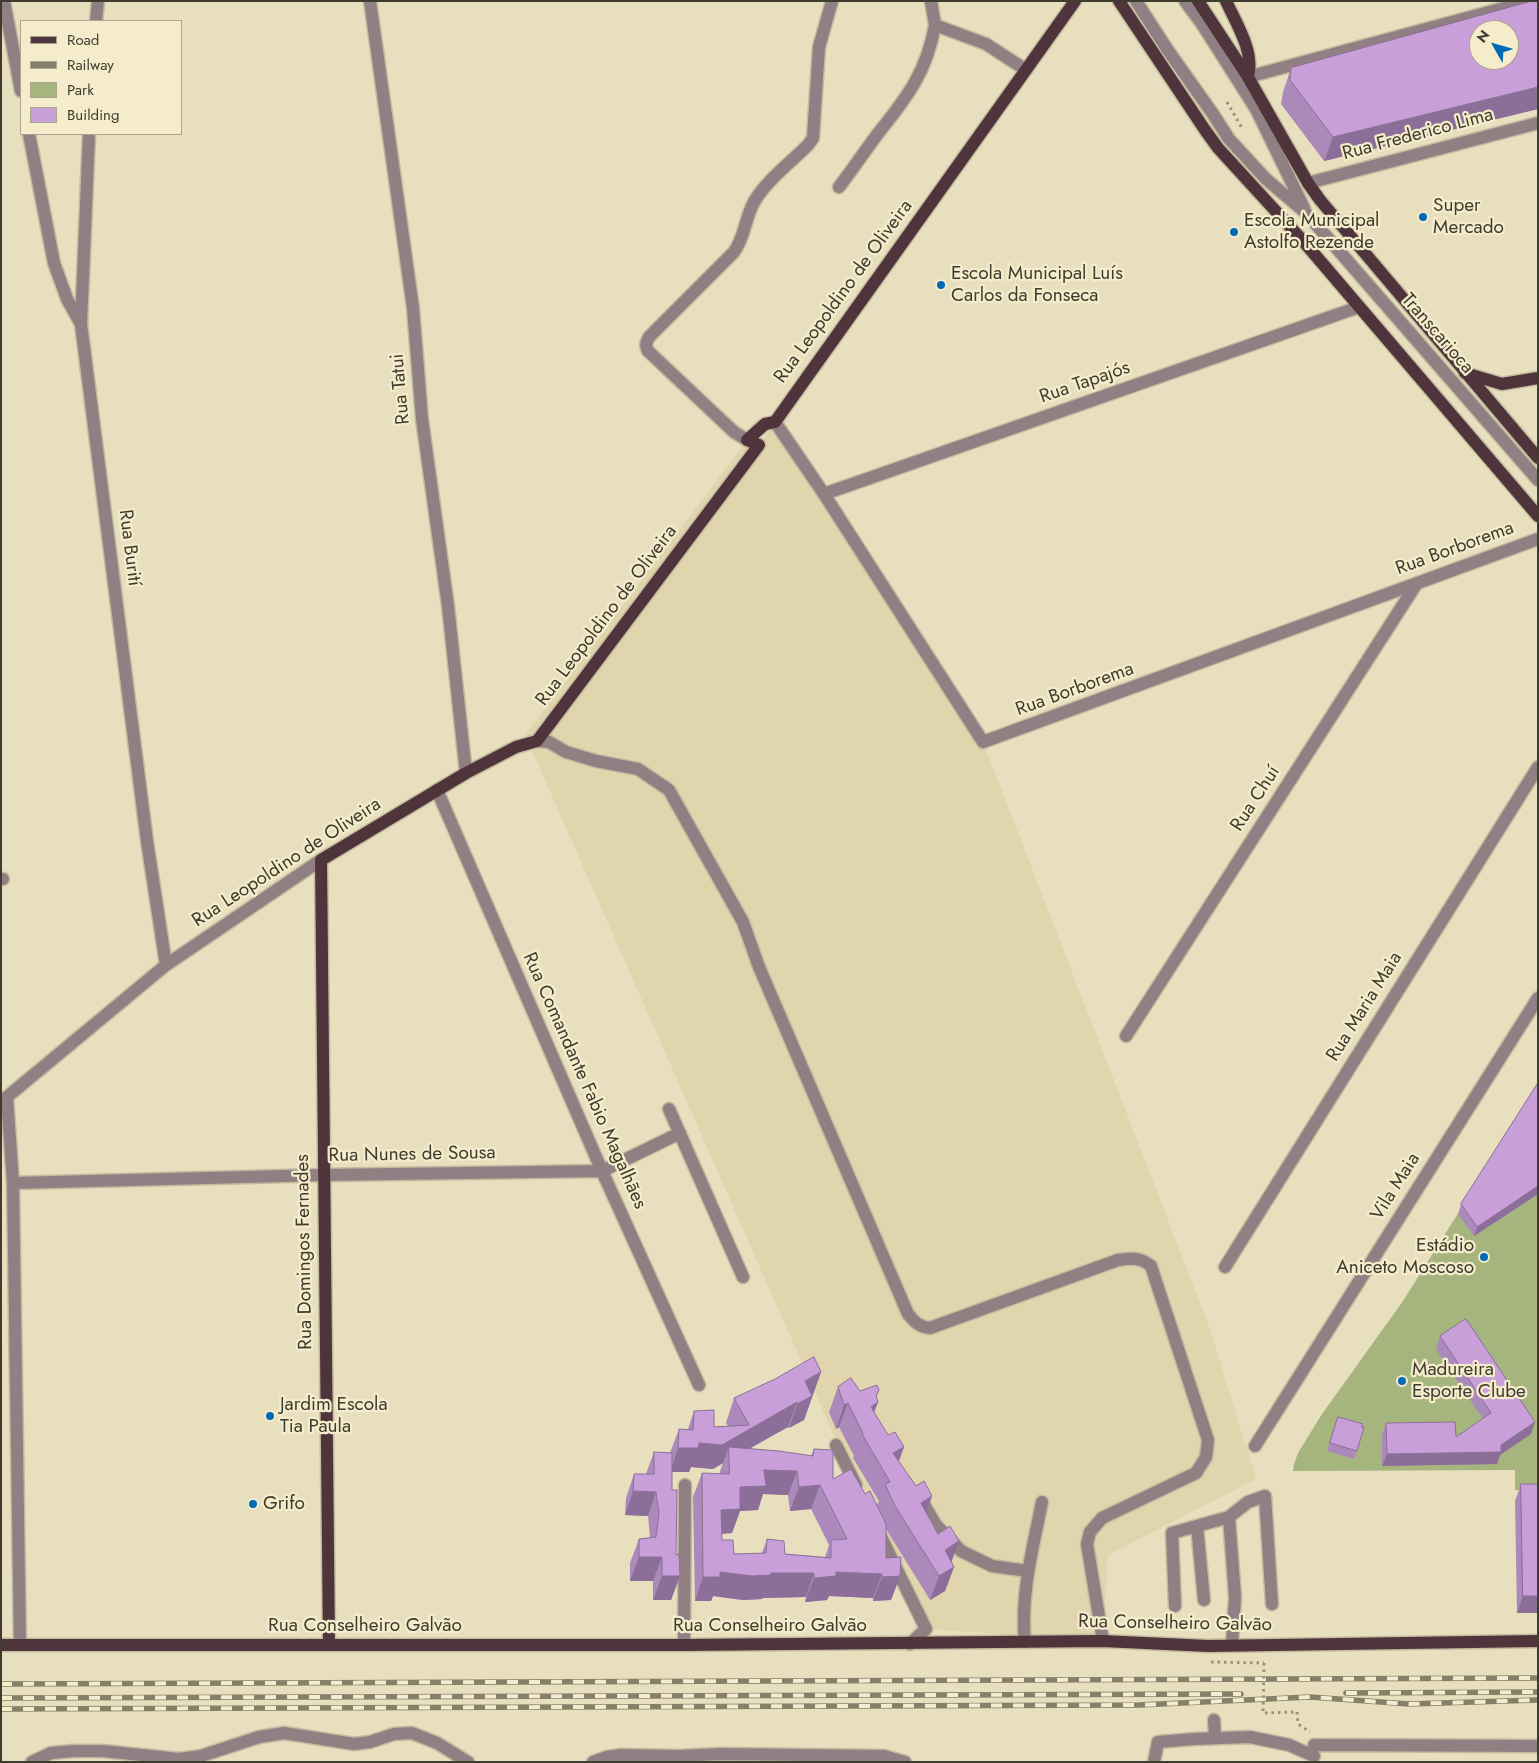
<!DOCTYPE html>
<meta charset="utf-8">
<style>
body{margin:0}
#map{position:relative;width:1539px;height:1763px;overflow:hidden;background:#e8dfbf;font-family:Jost,sans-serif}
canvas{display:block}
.frame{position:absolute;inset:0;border:2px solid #3f3b2e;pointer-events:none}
.legend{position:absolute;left:20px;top:20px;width:162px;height:115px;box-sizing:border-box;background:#f5eccc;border:1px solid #aca58d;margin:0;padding:6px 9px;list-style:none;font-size:15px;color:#3f3b2e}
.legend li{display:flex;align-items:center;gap:10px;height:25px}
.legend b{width:25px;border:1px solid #aca58d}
.north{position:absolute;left:1469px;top:20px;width:50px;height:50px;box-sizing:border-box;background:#f5eccc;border:1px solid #aca58d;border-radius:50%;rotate:308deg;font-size:14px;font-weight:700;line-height:20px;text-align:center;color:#3f3b2e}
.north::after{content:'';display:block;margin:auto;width:18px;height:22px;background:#006ab5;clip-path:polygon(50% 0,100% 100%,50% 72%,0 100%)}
</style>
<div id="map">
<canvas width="1539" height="1763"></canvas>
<div class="frame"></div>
<ul class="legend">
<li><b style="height:6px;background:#4f353b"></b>Road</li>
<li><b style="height:6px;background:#86806b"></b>Railway</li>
<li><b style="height:14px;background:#a6b47e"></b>Park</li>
<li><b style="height:14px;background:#c89fd9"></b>Building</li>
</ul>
<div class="north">N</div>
</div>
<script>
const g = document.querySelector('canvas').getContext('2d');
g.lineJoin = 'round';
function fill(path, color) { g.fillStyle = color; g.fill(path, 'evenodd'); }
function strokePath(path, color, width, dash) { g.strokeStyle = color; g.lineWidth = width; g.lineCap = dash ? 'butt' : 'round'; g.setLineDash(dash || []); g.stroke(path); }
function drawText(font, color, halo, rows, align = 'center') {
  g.font = font + ' Jost,sans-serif'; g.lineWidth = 4.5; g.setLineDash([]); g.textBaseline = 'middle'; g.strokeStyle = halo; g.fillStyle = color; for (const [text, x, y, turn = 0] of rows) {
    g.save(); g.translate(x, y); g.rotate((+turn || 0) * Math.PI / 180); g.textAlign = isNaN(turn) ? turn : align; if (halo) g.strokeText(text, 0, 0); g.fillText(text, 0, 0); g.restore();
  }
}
fill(new Path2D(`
 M775 422 983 742 1209 1326 1256 1479 1108 1555 1103 1641 926 1629 851 1474 525 735 747 440 759 445Z`), '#e0d5ad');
fill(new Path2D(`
 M1538 1086V1500L1526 1490H1515V1470L1293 1471 1294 1464 1298 1453 1322 1414 1403 1301Z`), '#a6b47e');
const minor = new Path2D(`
 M4 1 21 91
 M370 1 413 308 422 419 448 606 466 773
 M931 1 935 25 986 44 1026 70
 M1136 1 1167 49 1213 114 1229 139 1266 179 1306 213 1538 480
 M1185 1 1202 24 1256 109 1304 208
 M96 21 98 1
 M1248 77 1530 1
 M29 134 54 263 67 299 81 324
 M89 134 81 324 147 841 166 965
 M1308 183 1538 123
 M839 187C853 169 866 149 880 131 908 96 927 71 935 25
 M775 422 824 494 983 742 1538 539
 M747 440 734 432 648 351C645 345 646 343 649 337L734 252C745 237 745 218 754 202 765 182 792 161 808 145L813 138 819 47 832 1
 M824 494 1359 307
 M537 741 549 742 566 752 596 761 638 769 669 790 743 922 759 967 908 1314C915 1322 919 1327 930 1328L1118 1260C1131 1258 1140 1257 1151 1266L1208 1440 1206 1457 1196 1473 1102 1518 1090 1532 1087 1544 1103 1641
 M437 790 602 1171 699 1385
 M1 879H3
 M1126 1036 1417 583
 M7 1097 13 1183 20 1645
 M1 1102 166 965 321 860
 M669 1109 743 1277
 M13 1183 323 1175 602 1171 680 1133
 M1225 1267 1538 767
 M836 1445 856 1485
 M1255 1446 1538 998
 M919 1496 936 1525 961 1551 992 1566 1028 1571
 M1197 1526 1204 1600
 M879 1533 926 1629 910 1644
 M1175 1606 1172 1533 1229 1517
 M1025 1642C1020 1595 1033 1548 1042 1502
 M684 1645 685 1485
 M1232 1645 1235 1597 1229 1517 1248 1502 1265 1496 1272 1604
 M1214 1720 1215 1738
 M1314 1745 1538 1746
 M32 1762 51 1753 73 1751H103L179 1759 201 1756 259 1737 284 1733 354 1744 370 1742 394 1734 412 1733 437 1743 468 1762
 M593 1762 607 1757 621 1755 679 1756 720 1754 884 1756 905 1762
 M1154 1762 1158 1742 1194 1739 1250 1737 1289 1745 1314 1756`);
const major = new Path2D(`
 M1119 1 1205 130 1218 148 1304 242 1538 516
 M1198 1 1248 77 1308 183 1320 200 1538 458
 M1226 1C1236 23 1255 52 1248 77
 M1465 373 1502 384 1538 378
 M1 1645H684L1103 1641 1208 1646 1538 1641
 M329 1645 321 860 466 773 516 747 537 741 759 445 747 440 765 424 775 422 1075 1`);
strokePath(minor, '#c3bb9f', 15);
strokePath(major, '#c3bb9f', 15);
strokePath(new Path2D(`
 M1227 102 1243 130
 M1211 1662 1264 1663
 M1297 1712 1298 1724 1310 1732`), '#98927b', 3, [2.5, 4]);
strokePath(minor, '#908083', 12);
strokePath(major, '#4f353b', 12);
const rail = new Path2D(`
 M1 1684 1538 1678
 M1346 1693 1538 1692
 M1 1698 1241 1694
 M1 1709 1139 1705 1310 1697 1409 1704 1538 1700`);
strokePath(rail, '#86806b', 5.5);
strokePath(rail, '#f5eccc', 4, [11]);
strokePath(new Path2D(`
 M1264 1663 1263 1713 1297 1712`), '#98927b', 3, [2.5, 4]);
fill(new Path2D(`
 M1538 1V109L1324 161 1281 104 1283 92 1291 68Z
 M1538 1083V1194L1474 1236 1458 1214 1461 1204Z
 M1440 1336 1531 1434 1500 1455 1497 1464 1382 1466V1435L1386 1423 1456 1437 1483 1419 1436 1349Z
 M821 1372 804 1420 789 1428 788 1427 749 1449 811 1456 814 1449 833 1479 865 1494 877 1505 879 1501 853 1458 854 1456 839 1427 836 1429 829 1412 838 1387 860 1391 876 1397 878 1402 874 1412 888 1435 904 1447 899 1461 954 1567 945 1591 930 1600 886 1529V1558L900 1576 891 1600 873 1601V1598L829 1596 827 1600 805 1602 806 1597 763 1598 762 1599 743 1600 713 1596 711 1601H695L693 1497 702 1473 720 1474V1471L723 1463 713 1469 691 1467 689 1472H672V1490L676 1555 680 1576 671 1600H653V1581H630V1563L639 1539 650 1538 648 1516 625 1515 626 1498 634 1474H646L654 1452 670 1453 679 1429H688L694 1411 714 1427 728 1426 726 1423 734 1398ZM763 1494 788 1495 790 1511 811 1509 829 1545 825 1557 785 1554 767 1539 762 1553 734 1554 722 1540V1534L732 1533 740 1511 758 1510Z
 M1338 1417 1363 1424 1357 1451 1354 1459 1327 1451Z
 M1521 1484H1538L1537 1613H1517L1515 1501Z`), '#ac89bb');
fill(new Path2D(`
 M1538 87V109L1324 161 1333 137Z
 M1538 1186V1194L1474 1236 1477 1227Z
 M821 1372 804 1420 789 1428 805 1381Z
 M879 1390 873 1405 878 1402 869 1426 871 1407Z
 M797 1402 788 1427 729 1460V1447L723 1463 713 1469 691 1467 689 1472H670L678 1448 699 1443 722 1445Z
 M848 1403 839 1427 836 1429 844 1405Z
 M1535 1422 1531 1434 1500 1455 1497 1464 1382 1466 1387 1454 1501 1445Z
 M904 1447 895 1471 893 1453Z
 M764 1470 797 1471 788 1495 763 1494 758 1510 740 1511 732 1533 712 1534 721 1510 740 1487Z
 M820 1485 811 1509 790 1511 799 1487Z
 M633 1491 656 1492 648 1516 625 1515Z
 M932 1496 924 1520 921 1503Z
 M959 1541 950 1566 945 1550Z
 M639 1557H662L653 1581H630Z
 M954 1567 945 1591 930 1600 939 1576Z
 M720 1572 771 1573H814L806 1597 763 1598 762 1599 743 1600 713 1596 711 1601H695L703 1577Z
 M836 1572 882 1574 873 1598 829 1596 827 1600 805 1602 814 1578Z
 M662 1576H680L671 1600H653Z
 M900 1576 891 1600 873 1601 882 1577Z
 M1523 1596H1538L1537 1613H1517Z`), '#8c6f98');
const building = new Path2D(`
 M1532 1H1538V87L1333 137 1290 80 1291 68ZM1479 30H1509V60H1479Z
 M1538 1083V1186L1477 1227 1461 1204Z
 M1466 1319 1535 1422 1501 1445V1452L1387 1454 1386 1423 1455 1422 1456 1437 1491 1413 1440 1336Z
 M814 1357 821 1372 805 1381 812 1396 797 1404V1402L722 1445 699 1443 698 1448H678L679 1429 693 1430 694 1411 714 1410V1427L749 1425 734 1398 775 1379Z
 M851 1378 860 1391 877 1385 879 1390 876 1396 878 1402 871 1407 888 1435 895 1432 904 1447 893 1453 916 1486 924 1481 932 1496 921 1503 938 1534 950 1526 959 1541 945 1550 954 1567 939 1576 895 1506 885 1484 890 1482 862 1434 863 1433 848 1403 844 1405 838 1387Z
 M1338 1417 1363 1424 1361 1427H1364L1357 1451 1330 1443Z
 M729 1447 779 1451 813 1456 814 1449 833 1450V1479L851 1469 865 1494 870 1491 886 1524V1558L901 1557 900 1576 882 1577V1574L836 1572V1576L814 1578V1573H771V1575L752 1576 720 1572V1577H703L702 1473 729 1474ZM764 1470 797 1471 799 1487 820 1485 847 1539 831 1540V1558L785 1554 784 1541 767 1539 766 1553 734 1554 733 1540H722L721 1510 740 1509V1487L766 1486Z
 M654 1452 672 1453V1490H677L676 1555 679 1554 680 1576H662V1557H639V1539L656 1537 659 1514 656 1492 633 1491 634 1474H654Z
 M1521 1484H1538V1596H1523Z`);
fill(building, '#c89fd9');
strokePath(building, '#8c6f98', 1);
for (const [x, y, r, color] of [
 [1423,217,5,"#006ab5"],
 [1234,232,5,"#006ab5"],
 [941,285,5,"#006ab5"],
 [1484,1257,5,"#006ab5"],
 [1402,1381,5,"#006ab5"],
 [270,1416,5,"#006ab5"],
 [253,1504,5,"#006ab5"]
]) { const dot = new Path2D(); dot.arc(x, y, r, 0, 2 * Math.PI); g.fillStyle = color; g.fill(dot); strokePath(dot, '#f5eccc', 2); }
drawText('19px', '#3f3b2e', '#f5eccc', [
 ["Rua Frederico Lima",1418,135,-15],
 ["Rua Leopoldino de Oliveira",844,292,-54],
 ["Transcarioca",1437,334,49],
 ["Rua Tapajós",1085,383,-19],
 ["Rua Tatui",401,389,-95],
 ["Rua Burití",129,548,83],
 ["Rua Borborema",1455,549,-20],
 ["Rua Leopoldino de Oliveira",607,616,-53],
 ["Rua Borborema",1075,690,-20],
 ["Rua Chuí",1256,799,-57],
 ["Rua Leopoldino de Oliveira",287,863,-33],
 ["Rua Maria Maia",1365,1007,-58],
 ["Rua Comandante Fabio Magalhães",584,1081,66],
 ["Rua Nunes de Sousa",412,1155,-1],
 ["Vila Maia",1396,1187,-58],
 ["Rua Domingos Fernades",305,1252,-91],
 ["Rua Conselheiro Galvão",1175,1624,1],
 ["Rua Conselheiro Galvão",365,1626],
 ["Rua Conselheiro Galvão",770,1626]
]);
drawText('19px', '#3f3b2e', '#f5eccc', [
 ["Super",1433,206],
 ["Mercado",1433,228],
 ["Escola Municipal",1244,221],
 ["Astolfo Rezende",1244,243],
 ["Escola Municipal Luís",951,274],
 ["Carlos da Fonseca",951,296],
 ["Estádio",1474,1246,"right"],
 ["Aniceto Moscoso",1474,1268,"right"],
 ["Madureira",1412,1370],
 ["Esporte Clube",1412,1392],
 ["Jardim Escola",280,1405],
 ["Tia Paula",280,1427],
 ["Grifo",263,1504]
], 'left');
</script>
